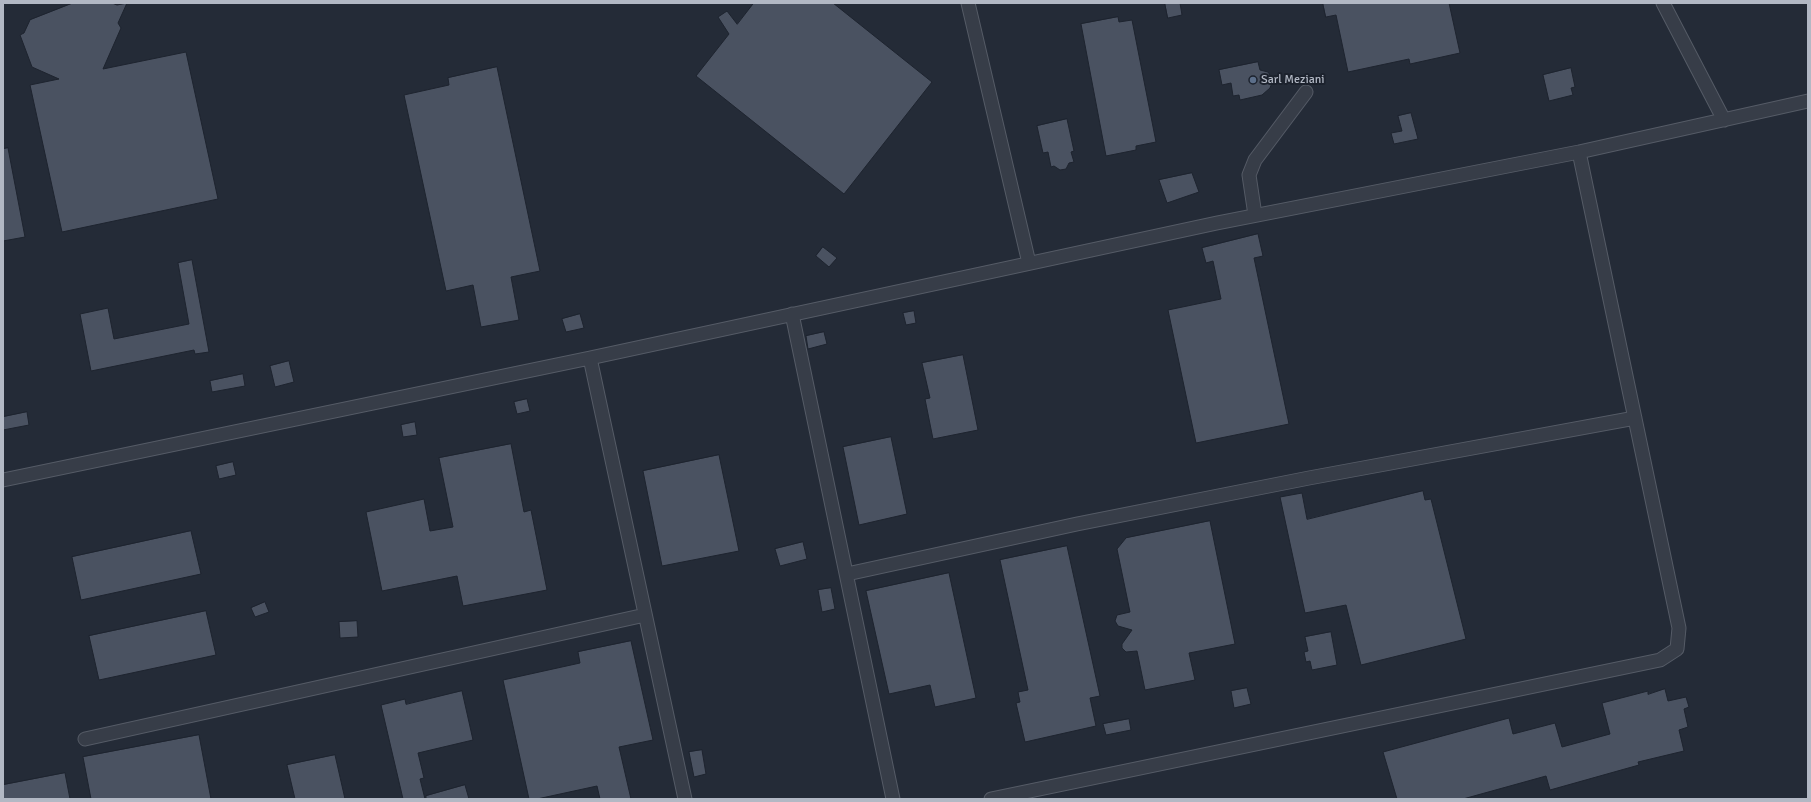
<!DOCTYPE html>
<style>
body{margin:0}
#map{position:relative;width:1811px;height:802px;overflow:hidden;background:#242b37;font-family:Signika,sans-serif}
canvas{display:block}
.frame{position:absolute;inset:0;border:4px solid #b2b8c4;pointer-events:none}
</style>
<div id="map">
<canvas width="1811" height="802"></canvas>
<div class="frame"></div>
</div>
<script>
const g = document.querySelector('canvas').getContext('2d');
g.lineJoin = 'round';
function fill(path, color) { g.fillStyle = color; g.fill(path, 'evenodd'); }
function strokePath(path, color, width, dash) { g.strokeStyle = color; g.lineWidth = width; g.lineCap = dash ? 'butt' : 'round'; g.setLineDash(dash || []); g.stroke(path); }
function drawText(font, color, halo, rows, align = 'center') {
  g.font = font + ' Signika,sans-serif'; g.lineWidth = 4; g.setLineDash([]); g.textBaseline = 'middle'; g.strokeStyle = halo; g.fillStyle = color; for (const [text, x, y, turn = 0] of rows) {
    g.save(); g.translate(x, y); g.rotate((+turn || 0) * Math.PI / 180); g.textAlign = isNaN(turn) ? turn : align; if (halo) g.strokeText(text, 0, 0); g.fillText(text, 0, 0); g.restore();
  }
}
const building = new Path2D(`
 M73 3H112L117 5 127 3 118 23 121 28 103 69 186 52 218 199 62 232 30 85 59 79 32 67 20 35 24 33 30 20Z
 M754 3H833L932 82 844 194 696 76 729 34 718 17 727 11 737 24Z
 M1165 3H1180L1182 15 1168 18Z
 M1323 3H1449L1460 53 1410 64 1409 59 1348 72 1336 15 1326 17Z
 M1118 17 1119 22 1132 20 1156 142 1136 146V150L1106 156 1081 24Z
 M1258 62 1260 70 1268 72 1273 80 1270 88 1262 95 1240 100 1239 95 1233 96 1231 83 1222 85 1219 70Z
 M497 67 540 271 511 277 519 320 481 327 473 285 446 291 404 95 449 85 448 78Z
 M1571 68 1575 87 1571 88 1573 95 1549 101 1543 75Z
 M1411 113 1418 139 1394 144 1391 133 1402 131 1398 116Z
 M1067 119 1074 151 1071 152 1074 162 1069 163 1066 169 1060 170 1054 166 1051 167 1048 152 1043 153 1037 126Z
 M8 148 25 237 3 241V149Z
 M1192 173 1199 192 1167 203 1159 180Z
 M1258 234 1263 256 1254 258 1289 424 1196 443 1168 310 1221 299 1213 261 1206 263 1202 248Z
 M823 247 837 258 829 267 816 256Z
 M192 260 209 352 195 354 194 350 91 371 80 314 108 308 114 339 189 324 178 263Z
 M914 311 916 323 906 325 903 313Z
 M580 314 584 328 566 332 562 319Z
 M824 332 827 344 808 349 806 336Z
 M963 355 978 430 933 439 925 399 930 398 922 363Z
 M289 361 294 382 275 387 270 366Z
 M243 374 245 386 212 392 210 381Z
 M527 399 530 411 517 414 514 402Z
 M27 412 29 425 3 430V417Z
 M415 422 417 435 403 437 401 425Z
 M891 437 907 514 859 525 843 447Z
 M511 444 524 512 531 510 547 590 463 606 457 576 382 591 366 512 424 499 430 531 453 527 439 458Z
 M719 455 739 551 662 566 643 471Z
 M233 462 236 475 219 479 216 466Z
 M1423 491 1425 500 1431 499 1466 639 1361 665 1346 605 1305 613 1280 497 1302 493 1307 519Z
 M1210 521 1235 644 1189 653 1195 680 1145 690 1137 651 1126 652 1122 648V644L1132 630 1118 626 1115 621 1117 615 1130 612 1117 549 1126 538Z
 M191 531 201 574 81 600 72 557Z
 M803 542 807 559 780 566 775 549Z
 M1067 546 1100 696 1090 698 1096 726 1025 742 1016 703 1020 702 1018 692 1028 690 1000 560Z
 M949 573 976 698 935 707 930 685 889 694 866 591Z
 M831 588 835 609 822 612 818 590Z
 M265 602 269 612 255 617 251 608Z
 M206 611 216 655 99 680 89 636Z
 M357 621 358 637 340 638 339 622Z
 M1331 632 1337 665 1312 670 1310 661 1306 662 1304 652 1308 651 1305 637Z
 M631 641 653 740 619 747 631 799H600L597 786 537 799H529L503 680 580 663 578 652Z
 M1247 688 1251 704 1234 708 1231 691Z
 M1665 689 1668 701 1686 697 1689 707 1684 709 1688 727 1679 730 1684 751 1638 762 1639 765 1550 790 1546 776 1463 799H1397L1383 752 1509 718 1513 734 1555 723 1562 747 1610 734 1602 703 1648 691V694Z
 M462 691 473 740 418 753 424 778 420 779 425 799H403L381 705 405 699 406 704Z
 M1129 719 1131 730 1106 735 1103 724Z
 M199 735 211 799H91L83 757Z
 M702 750 706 774 694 777 689 752Z
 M335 755 345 799H295L287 765Z
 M65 773 70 799H3V785Z
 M465 785 469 799H426V796Z`);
fill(building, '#4a5261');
strokePath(building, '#1e242f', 1);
const minor = new Path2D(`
 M968 3 1029 263
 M1663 3 1724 120
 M1255 215 1249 175 1255 160 1306 92
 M792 314 893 799
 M590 358 685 799
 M3 480 590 358 1217 223 1579 152 1808 101
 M847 574 1077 524 1309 478 1635 418
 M85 739 645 615
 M991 799 1660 660 1677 649 1679 628 1579 152`);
strokePath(minor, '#555b66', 15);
strokePath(minor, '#373d48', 13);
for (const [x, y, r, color] of [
 [1253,80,4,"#5c6f8a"]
]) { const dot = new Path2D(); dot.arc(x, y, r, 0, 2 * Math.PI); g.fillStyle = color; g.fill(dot); strokePath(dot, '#1c222d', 1.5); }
drawText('12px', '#b2b8c4', '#1c222d', [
 ["Sarl Meziani",1261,80]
], 'left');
</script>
